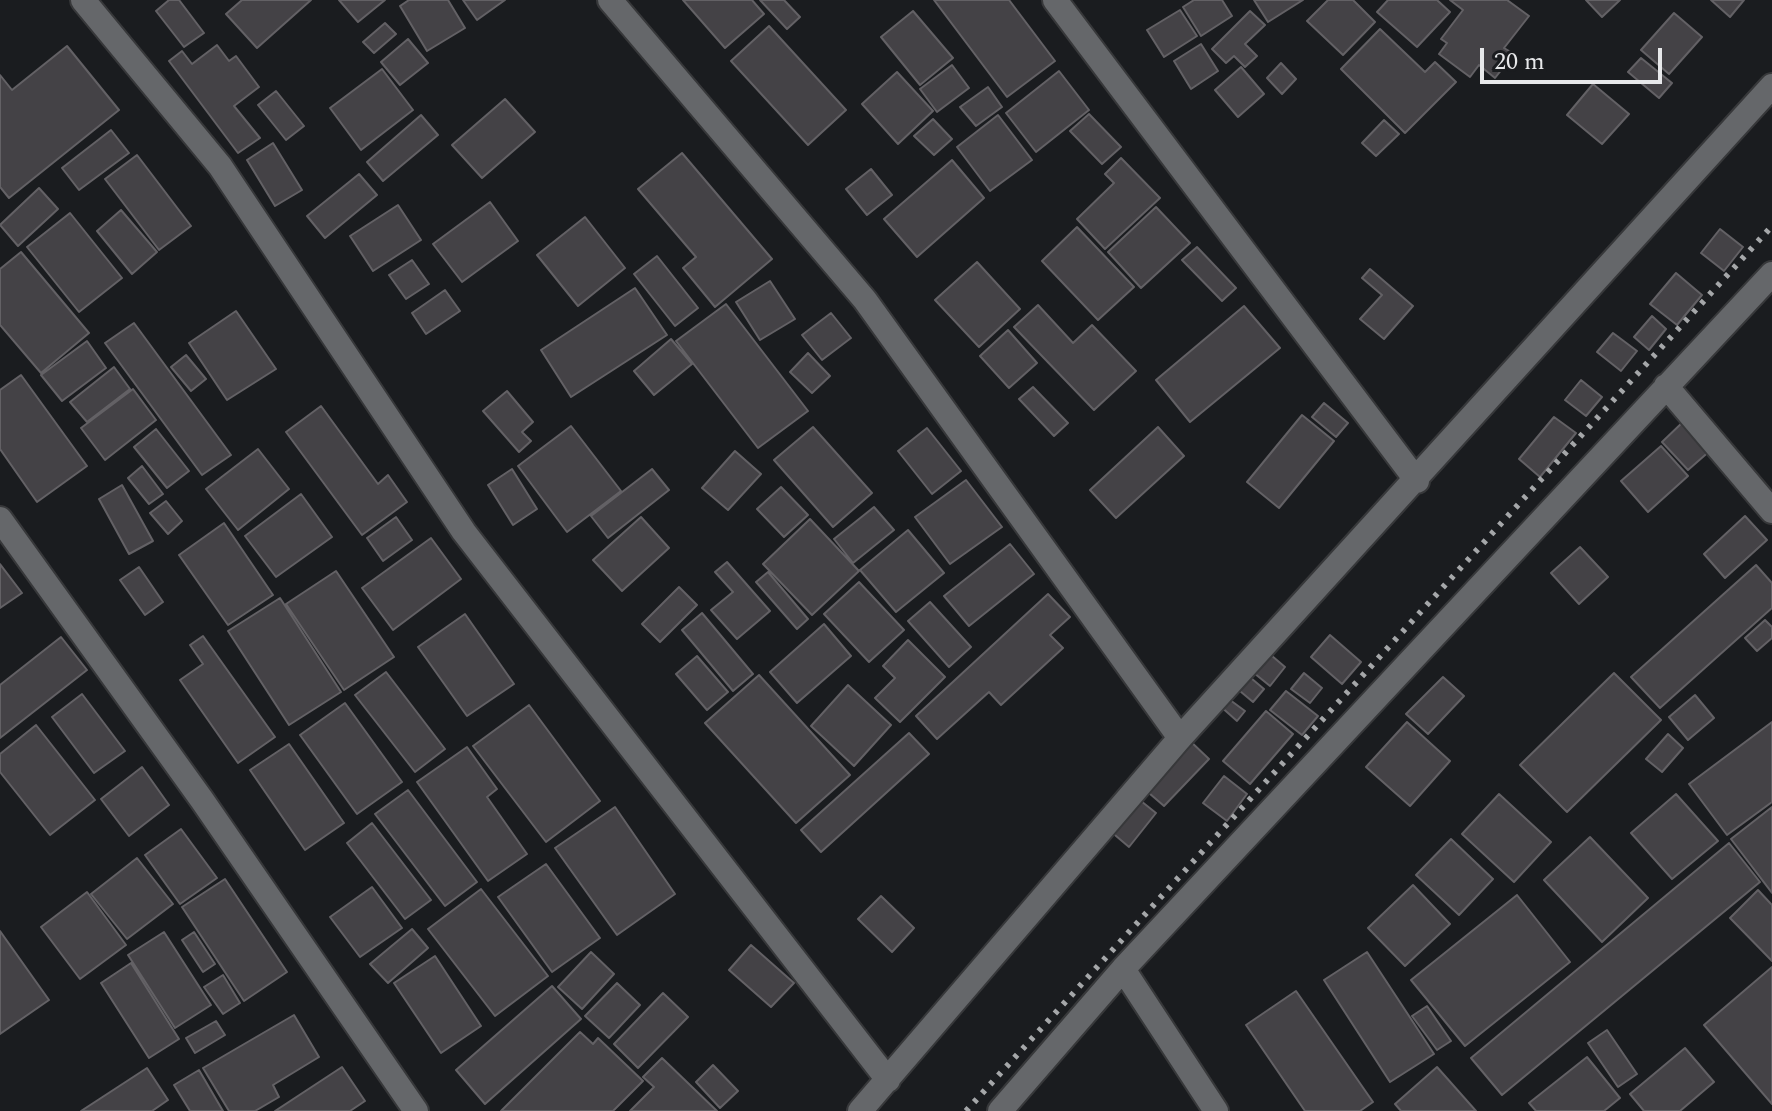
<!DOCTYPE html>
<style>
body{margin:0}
#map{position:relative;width:1772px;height:1111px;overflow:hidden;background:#1a1c1f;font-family:Spectral,serif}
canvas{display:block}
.scale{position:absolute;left:1480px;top:48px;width:182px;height:36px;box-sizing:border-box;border:4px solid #e7e8ea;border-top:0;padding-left:10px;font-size:24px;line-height:28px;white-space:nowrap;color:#e7e8ea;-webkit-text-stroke:6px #1a1c1f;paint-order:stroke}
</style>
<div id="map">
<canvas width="1772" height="1111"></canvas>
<div class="scale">20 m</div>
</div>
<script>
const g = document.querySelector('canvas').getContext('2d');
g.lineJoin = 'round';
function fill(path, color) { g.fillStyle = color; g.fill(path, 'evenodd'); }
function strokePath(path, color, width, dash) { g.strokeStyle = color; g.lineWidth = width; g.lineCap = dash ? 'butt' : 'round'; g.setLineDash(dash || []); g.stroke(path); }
const building = new Path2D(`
 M169 0H179L204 33 184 47 156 11Z
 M242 0H311L257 48 226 14Z
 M339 0H385L358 22Z
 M409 0H448L465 28 427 51 400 6Z
 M463 0H505L477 20Z
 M683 0H752L764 14 725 48Z
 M760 0H784L800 17 787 29Z
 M934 0H1009L1055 61 1007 97Z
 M1194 0H1222L1232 16 1201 36 1183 7Z
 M1254 0H1303L1268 22Z
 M1328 0H1353L1375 22 1343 55 1307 21Z
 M1388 0H1437L1450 12 1417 47 1377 12Z
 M1450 0H1507L1529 16 1504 48 1514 54 1495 78 1479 65 1470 77 1439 54 1447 43 1441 39 1463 10Z
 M1586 0H1620L1602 17Z
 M1711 0H1744L1730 17Z
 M1180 10 1197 36 1164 57 1147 30Z
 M913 11 953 58 920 85 881 37Z
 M1250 11 1265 25 1245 44 1257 56 1245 67 1234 56 1226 63 1212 49Z
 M1674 13 1702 37 1669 74 1641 50Z
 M385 23 396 34 374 53 363 42Z
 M769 26 846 110 808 145 731 61Z
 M1380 29 1425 72 1435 62 1456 82 1405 133 1341 69Z
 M408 39 428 63 400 85 381 62Z
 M1201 44 1218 71 1191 89 1174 61Z
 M217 45 229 61 236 56 259 87 234 106 260 138 238 153 169 61 182 51 192 64Z
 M67 46 119 110 9 198 0 187V75L12 90Z
 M1641 58 1672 83 1659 98 1628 72Z
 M1281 63 1296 79 1282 94 1267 78Z
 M952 65 969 88 937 112 920 89Z
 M1241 67 1264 94 1238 117 1215 90Z
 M382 69 413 110 361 150 330 108Z
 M1059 71 1089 110 1036 152 1006 113Z
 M897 72 933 111 898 144 862 104Z
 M1593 84 1629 114 1602 144 1567 115Z
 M988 87 1002 107 976 126 960 107Z
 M276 91 304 126 286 140 258 105Z
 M505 99 535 132 482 178 452 145Z
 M1089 114 1121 147 1102 164 1070 131Z
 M421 115 438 135 383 181 367 162Z
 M998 115 1032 160 990 191 957 147Z
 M933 119 952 139 934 155 914 136Z
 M1384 120 1399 134 1376 156 1362 143Z
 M111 130 129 153 79 190 62 168Z
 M273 143 302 190 275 206 247 160Z
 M682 153 772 259 715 307 683 268 696 257 638 189Z
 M137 155 191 226 159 250 105 179Z
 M1121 158 1160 198 1105 249 1077 219 1114 183 1105 174Z
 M952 160 984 198 917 257 884 219Z
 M871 169 892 195 867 215 846 189Z
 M359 174 377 195 325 238 307 216Z
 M39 188 58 209 18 246 0 225Z
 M490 202 518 241 462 282 433 244Z
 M398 205 421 240 373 271 350 236Z
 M1156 207 1190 243 1141 288 1108 252Z
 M121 210 157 252 132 274 97 231Z
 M70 213 122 278 79 312 27 247Z
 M585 217 625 268 578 306 537 255Z
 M1077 227 1134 287 1098 320 1042 261Z
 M1720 229 1743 247 1724 271 1701 253Z
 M1197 247 1236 288 1222 301 1182 260Z
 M21 252 89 333 41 373 0 325V269Z
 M657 256 698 308 675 326 634 274Z
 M412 260 429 284 406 299 389 275Z
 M977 262 1020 309 979 347 935 300Z
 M1370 269 1413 306 1384 339 1360 319 1382 295 1362 278Z
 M1676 273 1702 295 1677 325 1650 304Z
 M770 281 795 319 760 340 736 302Z
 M635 288 667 335 571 397 541 350Z
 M445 290 460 311 426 334 412 313Z
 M726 304 808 411 758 448 676 341Z
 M1038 305 1073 343 1092 325 1136 371 1094 410 1014 327Z
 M1244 306 1280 348 1190 422 1156 380Z
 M236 311 276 369 227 400 189 343Z
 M831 313 851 338 822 360 802 335Z
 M1652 316 1666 329 1649 350 1634 337Z
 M134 323 231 455 202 475 105 343Z
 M1008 330 1037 363 1009 388 980 356Z
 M1613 333 1637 351 1621 371 1597 352Z
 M671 339 692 364 654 395 634 371Z
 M87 341 106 368 62 401 41 375Z
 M808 353 830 376 812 393 790 372Z
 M186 355 206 379 191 391 171 367Z
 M114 367 130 389 87 422 70 402Z
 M21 375 87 466 37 502 0 449V390Z
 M1581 380 1602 397 1586 416 1565 400Z
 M1033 387 1068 423 1054 436 1019 399Z
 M133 389 156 420 105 460 81 428Z
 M507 391 533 422 522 432 531 441 519 452 483 411Z
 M1324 403 1348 423 1336 437 1312 417Z
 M321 406 378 484 388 475 407 502 362 535 286 432Z
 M1302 415 1334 441 1279 508 1247 482Z
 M1554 417 1576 433 1540 477 1519 459Z
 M1685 420 1712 449 1688 470 1662 442Z
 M571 426 621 491 567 532 518 466Z
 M813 427 872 493 833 527 774 460Z
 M1158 427 1184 456 1116 518 1090 490Z
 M927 428 961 471 932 494 898 451Z
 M156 429 189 471 167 488 134 447Z
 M1661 446 1688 476 1648 512 1621 481Z
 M258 449 289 489 238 530 206 489Z
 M735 451 761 474 728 510 702 488Z
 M142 466 163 494 149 504 128 478Z
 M512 469 537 509 513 525 488 485Z
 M652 469 669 490 608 538 591 516Z
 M966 480 1002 527 950 564 915 517Z
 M122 485 153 541 129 554 99 499Z
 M781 487 808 515 784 537 757 509Z
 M301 494 332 537 276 577 245 536Z
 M166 501 182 521 168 534 150 513Z
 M874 507 894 530 853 563 834 539Z
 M1745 516 1767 540 1725 578 1704 554Z
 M396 517 412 540 383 561 367 538Z
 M641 517 669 548 622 591 593 560Z
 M810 519 859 571 812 615 763 564Z
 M224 523 273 595 228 625 179 555Z
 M908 530 944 573 896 612 860 570Z
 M431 538 461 579 393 630 362 588Z
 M1010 544 1034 574 969 626 944 596Z
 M1580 547 1608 577 1579 604 1551 573Z
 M727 562 770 611 737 639 711 610 733 592 715 572Z
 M0 564 22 593 0 608Z
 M1756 565 1772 583V608L1660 708 1631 677Z
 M139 567 163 602 145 615 120 580Z
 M336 571 394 657 344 690 286 604Z
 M768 572 808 619 797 629 756 582Z
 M859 582 904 630 869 662 824 614Z
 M679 587 697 605 660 642 642 624Z
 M1048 594 1070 617 1050 635 1063 648 1001 705 989 692 937 739 916 716Z
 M280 598 341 692 289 725 228 631Z
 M930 602 971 647 949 667 908 621Z
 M702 613 753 674 733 691 682 630Z
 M465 614 514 684 467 716 418 647Z
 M1765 620 1772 627V638L1757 651 1745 638Z
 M824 624 851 656 797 703 770 672Z
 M1330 635 1361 662 1342 684 1311 657Z
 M203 636 275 737 238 763 180 680 203 664 190 645Z
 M61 637 87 670 0 738V685Z
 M908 640 945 677 900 722 875 698 895 678 883 666Z
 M1265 650 1285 667 1270 686 1249 669Z
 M697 656 728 692 707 710 676 674Z
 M386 672 445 749 415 772 355 695Z
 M1245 673 1264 689 1253 702 1234 686Z
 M1304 673 1322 688 1310 703 1291 689Z
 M1614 673 1661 720 1567 812 1520 765Z
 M759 675 850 775 796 823 705 723Z
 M1443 677 1464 696 1428 734 1406 714Z
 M848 685 891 725 854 766 811 726Z
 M1286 691 1318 716 1302 735 1270 710Z
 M82 694 125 751 94 773 52 717Z
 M1695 695 1714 718 1688 740 1669 717Z
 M1226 697 1245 711 1237 721 1219 705Z
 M345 703 402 782 357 814 300 735Z
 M529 705 600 801 546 842 473 746Z
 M1266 711 1293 734 1250 784 1223 761Z
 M1407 722 1450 761 1410 806 1366 767Z
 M1772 722V802L1727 835 1689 784Z
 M36 725 95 800 50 835 0 772V754Z
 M909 733 929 754 821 852 801 830Z
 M1668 734 1683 748 1662 772 1646 759Z
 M1188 739 1209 759 1164 806 1142 787Z
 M289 744 344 823 305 850 250 770Z
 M467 747 497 789 487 797 527 854 488 881 417 782Z
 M142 767 169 805 129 836 101 799Z
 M1224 776 1247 794 1227 821 1203 803Z
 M408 790 477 882 445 906 375 814Z
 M1499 794 1551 842 1514 882 1462 834Z
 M1676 794 1718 841 1672 879 1631 833Z
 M1136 797 1156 813 1129 847 1109 830Z
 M615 807 675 894 617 935 555 848Z
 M1772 807V893L1731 839Z
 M372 823 431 900 405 919 347 843Z
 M181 829 217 878 180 904 145 855Z
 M1590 837 1648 898 1602 942 1544 880Z
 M1451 839 1493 879 1459 915 1416 875Z
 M1729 843 1760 882 1502 1095 1471 1058Z
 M137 858 173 904 127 939 91 894Z
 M546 864 600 938 552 972 498 897Z
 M225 879 287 972 244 1001 182 907Z
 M1413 885 1450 924 1405 966 1368 928Z
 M372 887 402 928 360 957 330 917Z
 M481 889 548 976 495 1016 428 929Z
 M1758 890 1772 905V961L1730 918Z
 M87 892 126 945 80 979 41 927Z
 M1517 895 1570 962 1465 1046 1411 980Z
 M881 896 914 928 892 952 858 919Z
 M412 929 428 948 388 983 370 964Z
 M0 931 49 1000 0 1034Z
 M164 932 211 1005 175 1028 128 955Z
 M194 932 215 964 203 972 182 940Z
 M751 945 794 983 771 1007 729 970Z
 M591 952 614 974 582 1009 558 987Z
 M1367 952 1434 1054 1390 1082 1324 980Z
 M435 956 481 1026 441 1053 394 983Z
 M131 963 179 1039 149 1058 101 983Z
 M1772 967V1104L1704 1025Z
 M223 975 240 1003 223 1014 204 987Z
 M617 983 640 1005 609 1038 585 1016Z
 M552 986 581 1019 485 1104 456 1070Z
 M1296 991 1373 1102 1360 1111H1305L1246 1025Z
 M663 993 688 1017 638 1068 614 1044Z
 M1427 1006 1451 1041 1437 1050 1412 1016Z
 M294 1015 319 1057 273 1085 279 1097 255 1111H229L203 1068Z
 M216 1021 225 1035 195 1053 186 1038Z
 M1607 1030 1637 1074 1618 1087 1588 1043Z
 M580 1032 593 1044 598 1038 643 1081 613 1111H501Z
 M1685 1048 1714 1082 1680 1111H1644L1630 1094Z
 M1587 1057 1620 1098 1604 1111H1536L1529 1103Z
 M662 1058 717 1111H630L654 1087 643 1077Z
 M713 1065 738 1091 720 1108 696 1082Z
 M342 1067 365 1101 350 1111H275Z
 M1437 1067 1476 1111H1401L1395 1104Z
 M147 1068 168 1100 152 1111H81Z
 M199 1070 223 1111H190L174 1085Z`);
fill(building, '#444246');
strokePath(building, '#636165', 2);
const minor = new Path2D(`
 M83 0 220 166 464 532 888 1080
 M610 0 865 300 1180 738
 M1055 0 1417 481
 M1666 386 1772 511
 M0 519 202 800 416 1111
 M1123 969 1216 1111
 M860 1111 1180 738 1772 86
 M1000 1111 1123 969 1772 274`);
strokePath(minor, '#37383a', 28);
strokePath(minor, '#65676a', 24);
strokePath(new Path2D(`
 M966 1111 1772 226`), '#a5a7a9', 6, [4, 8]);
</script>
